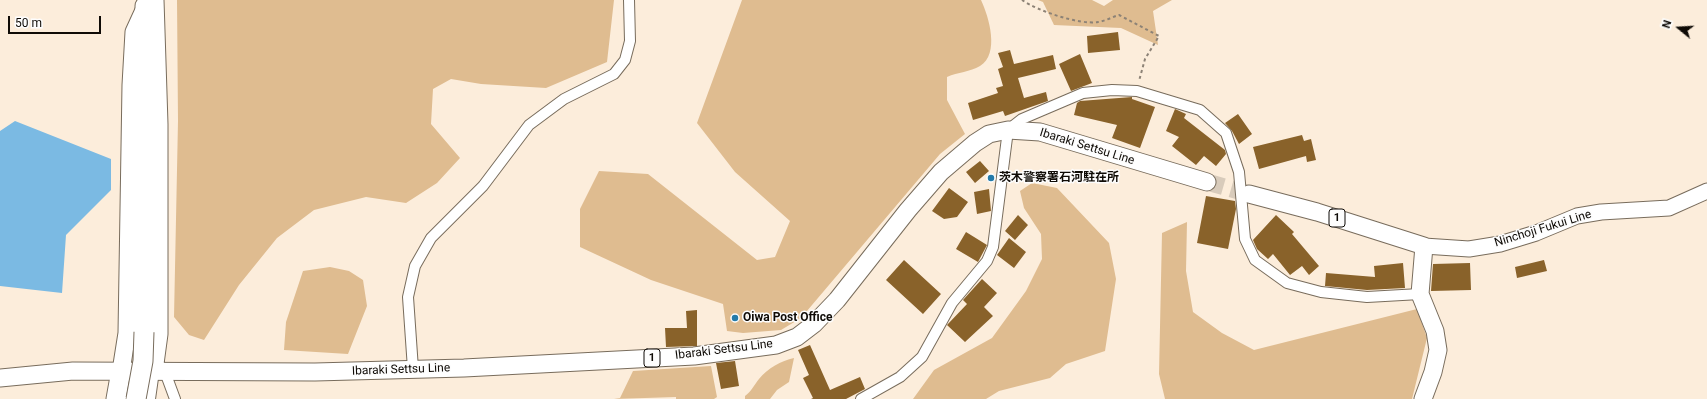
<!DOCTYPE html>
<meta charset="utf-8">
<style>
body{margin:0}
#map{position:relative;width:1707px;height:399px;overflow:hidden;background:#fceddb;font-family:Roboto,sans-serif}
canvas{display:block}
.north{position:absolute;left:1659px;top:8px;width:40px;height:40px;-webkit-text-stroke:3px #fdfdfd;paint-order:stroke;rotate:288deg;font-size:11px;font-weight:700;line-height:16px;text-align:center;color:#0f0b06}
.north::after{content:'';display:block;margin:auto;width:14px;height:18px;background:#0f0b06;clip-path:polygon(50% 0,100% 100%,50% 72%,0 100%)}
.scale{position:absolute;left:8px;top:16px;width:93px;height:18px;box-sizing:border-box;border:2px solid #0f0b06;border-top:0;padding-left:5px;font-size:12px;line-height:14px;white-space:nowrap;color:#0f0b06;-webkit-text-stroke:3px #fdfdfd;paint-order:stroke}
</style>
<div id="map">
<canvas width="1707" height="399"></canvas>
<div class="north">N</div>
<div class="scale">50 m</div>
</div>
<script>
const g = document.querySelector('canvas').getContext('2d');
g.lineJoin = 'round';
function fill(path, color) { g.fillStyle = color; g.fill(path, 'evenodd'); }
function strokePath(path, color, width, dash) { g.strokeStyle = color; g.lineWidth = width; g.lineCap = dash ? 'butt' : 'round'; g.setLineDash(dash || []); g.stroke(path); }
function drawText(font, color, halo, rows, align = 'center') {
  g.font = font + ' Roboto,"Noto Sans JP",sans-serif'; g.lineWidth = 3; g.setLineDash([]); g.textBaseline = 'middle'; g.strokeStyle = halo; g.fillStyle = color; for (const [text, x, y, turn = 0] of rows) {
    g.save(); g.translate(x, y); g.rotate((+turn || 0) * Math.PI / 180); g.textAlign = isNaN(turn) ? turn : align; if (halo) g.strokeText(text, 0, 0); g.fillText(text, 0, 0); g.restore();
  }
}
fill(new Path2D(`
 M177 0H614L607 62 546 88 481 84 451 79 433 89 431 124 460 158 437 183 406 203 366 197 314 210 277 238 239 285 204 340 189 335 174 317 178 121Z
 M742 0H981C989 17 1000 54 980 66 970 72 958 72 947 77V100L965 134 940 154 801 318 781 330 743 333 727 331 723 304 651 280 580 247V209L599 171 648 174 757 260 775 257 790 221 735 172 697 123Z
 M1038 0H1092L1104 6 1113 0H1172L1153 11 1158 45 1121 28 1054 25 1043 2Z
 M1032 183 1057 188 1109 243 1116 279 1105 351 1066 364 1050 378 999 391 986 399H913L934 370 992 338 1026 291 1042 259 1041 234 1024 208 1020 191Z
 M1187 222 1186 271 1193 312 1222 333 1254 350 1417 309 1427 338 1412 399H1165L1159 374 1162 233Z
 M330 267 349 271 363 280 367 306 348 354 284 350 286 322 303 271Z
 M794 358 789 382 777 390 770 399H745V396C751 392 754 385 759 379 768 368 781 361 794 358Z
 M711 366 717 397 714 399H676V397L614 399 620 398 633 371Z`), '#dfbc90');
fill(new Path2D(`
 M15 121 111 159V190L66 235 62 293 0 286V131Z`), '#7bbae3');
fill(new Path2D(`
 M1118 32 1120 50 1088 53 1087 36Z
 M1010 50 1014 64 1053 55 1056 69 1018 78 1024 98 1046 92 1048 101 1005 116 1003 111 973 120 968 103 998 93 996 88 1003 86 998 69 1003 67 998 53Z
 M1080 54 1092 83 1071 91 1059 64Z
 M1132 97V99L1155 107 1140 148 1112 138 1117 125 1074 115 1077 103 1080 101Z
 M1175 109 1186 114 1184 118 1225 150 1226 154 1216 166 1204 156 1196 165 1172 146 1179 137 1166 131Z
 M1238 114 1252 134 1239 144 1232 131 1225 123Z
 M1302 135 1304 141 1311 139 1316 160 1307 162 1306 156 1259 169 1253 147Z
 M980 161 989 171 975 183 966 172Z
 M949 188 968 202 957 217 944 219 932 211Z
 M989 189 991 211 977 214 974 192Z
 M1206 196 1235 201 1236 209 1228 249 1197 243Z
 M1018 215 1028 225 1015 240 1005 231Z
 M1276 215 1294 232 1292 234 1319 266 1309 275 1302 266 1290 275 1273 254 1268 259 1257 249 1253 240Z
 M966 232 987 245 978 262 956 249Z
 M1009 238 1026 252 1014 268 997 255Z
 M904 260 941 294 923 314 886 280Z
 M1544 260 1547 271 1517 278 1515 267Z
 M1403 263 1405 288 1367 290 1325 286 1326 273 1375 277 1374 266Z
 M1470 263 1471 290 1431 291 1433 264Z
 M982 279 997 293 984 307 993 316 965 342 947 325 967 304 963 300Z
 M697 310V346L666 347 665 328H687L686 311Z
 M810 345 830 390 860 377 865 389 846 399H811L813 398 803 378 809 375 798 350Z
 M735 361 739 386 721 389 716 363Z`), '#89622a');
strokePath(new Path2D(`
 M1207 182 1249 194`), '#d8cbbb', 17, [17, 8]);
const street = new Path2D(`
 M413 369 408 297 415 266 431 238 483 186 529 125 564 99 614 74 625 60 630 41 629 0
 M165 372 175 399
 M150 399 154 371
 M861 399 900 377 922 357 952 303 987 261 993 247 1008 130 1022 119 1083 93 1112 90 1137 91 1200 110 1226 133 1239 172 1245 239 1255 260 1287 283 1321 292 1367 297 1420 294`);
const secondary = new Path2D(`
 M1424 246 1469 249 1500 244 1536 233 1577 216 1601 212 1669 208 1707 191`);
const primary = new Path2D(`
 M1249 194 1317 212 1424 246 1420 294 1435 331 1438 350 1433 372 1423 399
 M121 371 127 333 131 85 134 32 145 8
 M154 371 159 334V124L155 0
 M0 378 73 371 315 372 464 368 694 356 776 345 797 337 814 324 837 300 908 210 941 172 975 143 989 134 1008 130 1040 132 1207 182`);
const highway = new Path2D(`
 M144 332 147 101 145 6
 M116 399 121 371`);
strokePath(street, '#786c5c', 12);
strokePath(secondary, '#786c5c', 17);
strokePath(primary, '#786c5c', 19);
strokePath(highway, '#786c5c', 21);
strokePath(new Path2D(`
 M1022 0C1038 11 1079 25 1098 22 1105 21 1112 17 1119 15L1159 36 1145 59 1139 81`), '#8c8276', 2, [3, 3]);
strokePath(street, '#fff', 10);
strokePath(secondary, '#fff', 15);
strokePath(primary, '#fff', 17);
strokePath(highway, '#fff', 19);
const highwayBridge = new Path2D(`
 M136 399 143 361 144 332`);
strokePath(highwayBridge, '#786c5c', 21, []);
strokePath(highwayBridge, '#fff', 19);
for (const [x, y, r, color] of [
 [991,178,4,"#237aa9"],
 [735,318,4,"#237aa9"]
]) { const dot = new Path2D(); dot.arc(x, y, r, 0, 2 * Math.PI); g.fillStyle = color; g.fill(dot); strokePath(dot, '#fdfdfd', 1.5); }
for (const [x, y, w] of [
 [1337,218,16],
 [652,358,16]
]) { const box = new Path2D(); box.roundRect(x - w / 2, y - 9, w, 18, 3); g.fillStyle = '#fdfdfd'; g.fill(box); strokePath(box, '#0f0b06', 1); }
drawText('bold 11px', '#0f0b06', null, [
 ["1",1337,218],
 ["1",652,358]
]);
drawText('12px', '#0f0b06', '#fdfdfd', [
 ["Ibaraki Settsu Line",1087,147,17],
 ["Ninchoji Fukui Line",1543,229,-17],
 ["Ibaraki Settsu Line",724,350,-7],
 ["Ibaraki Settsu Line",401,370,-2]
]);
drawText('bold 12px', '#0f0b06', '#fdfdfd', [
 ["茨木警察署石河駐在所",999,178],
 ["Oiwa Post Office",743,318]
], 'left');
</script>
